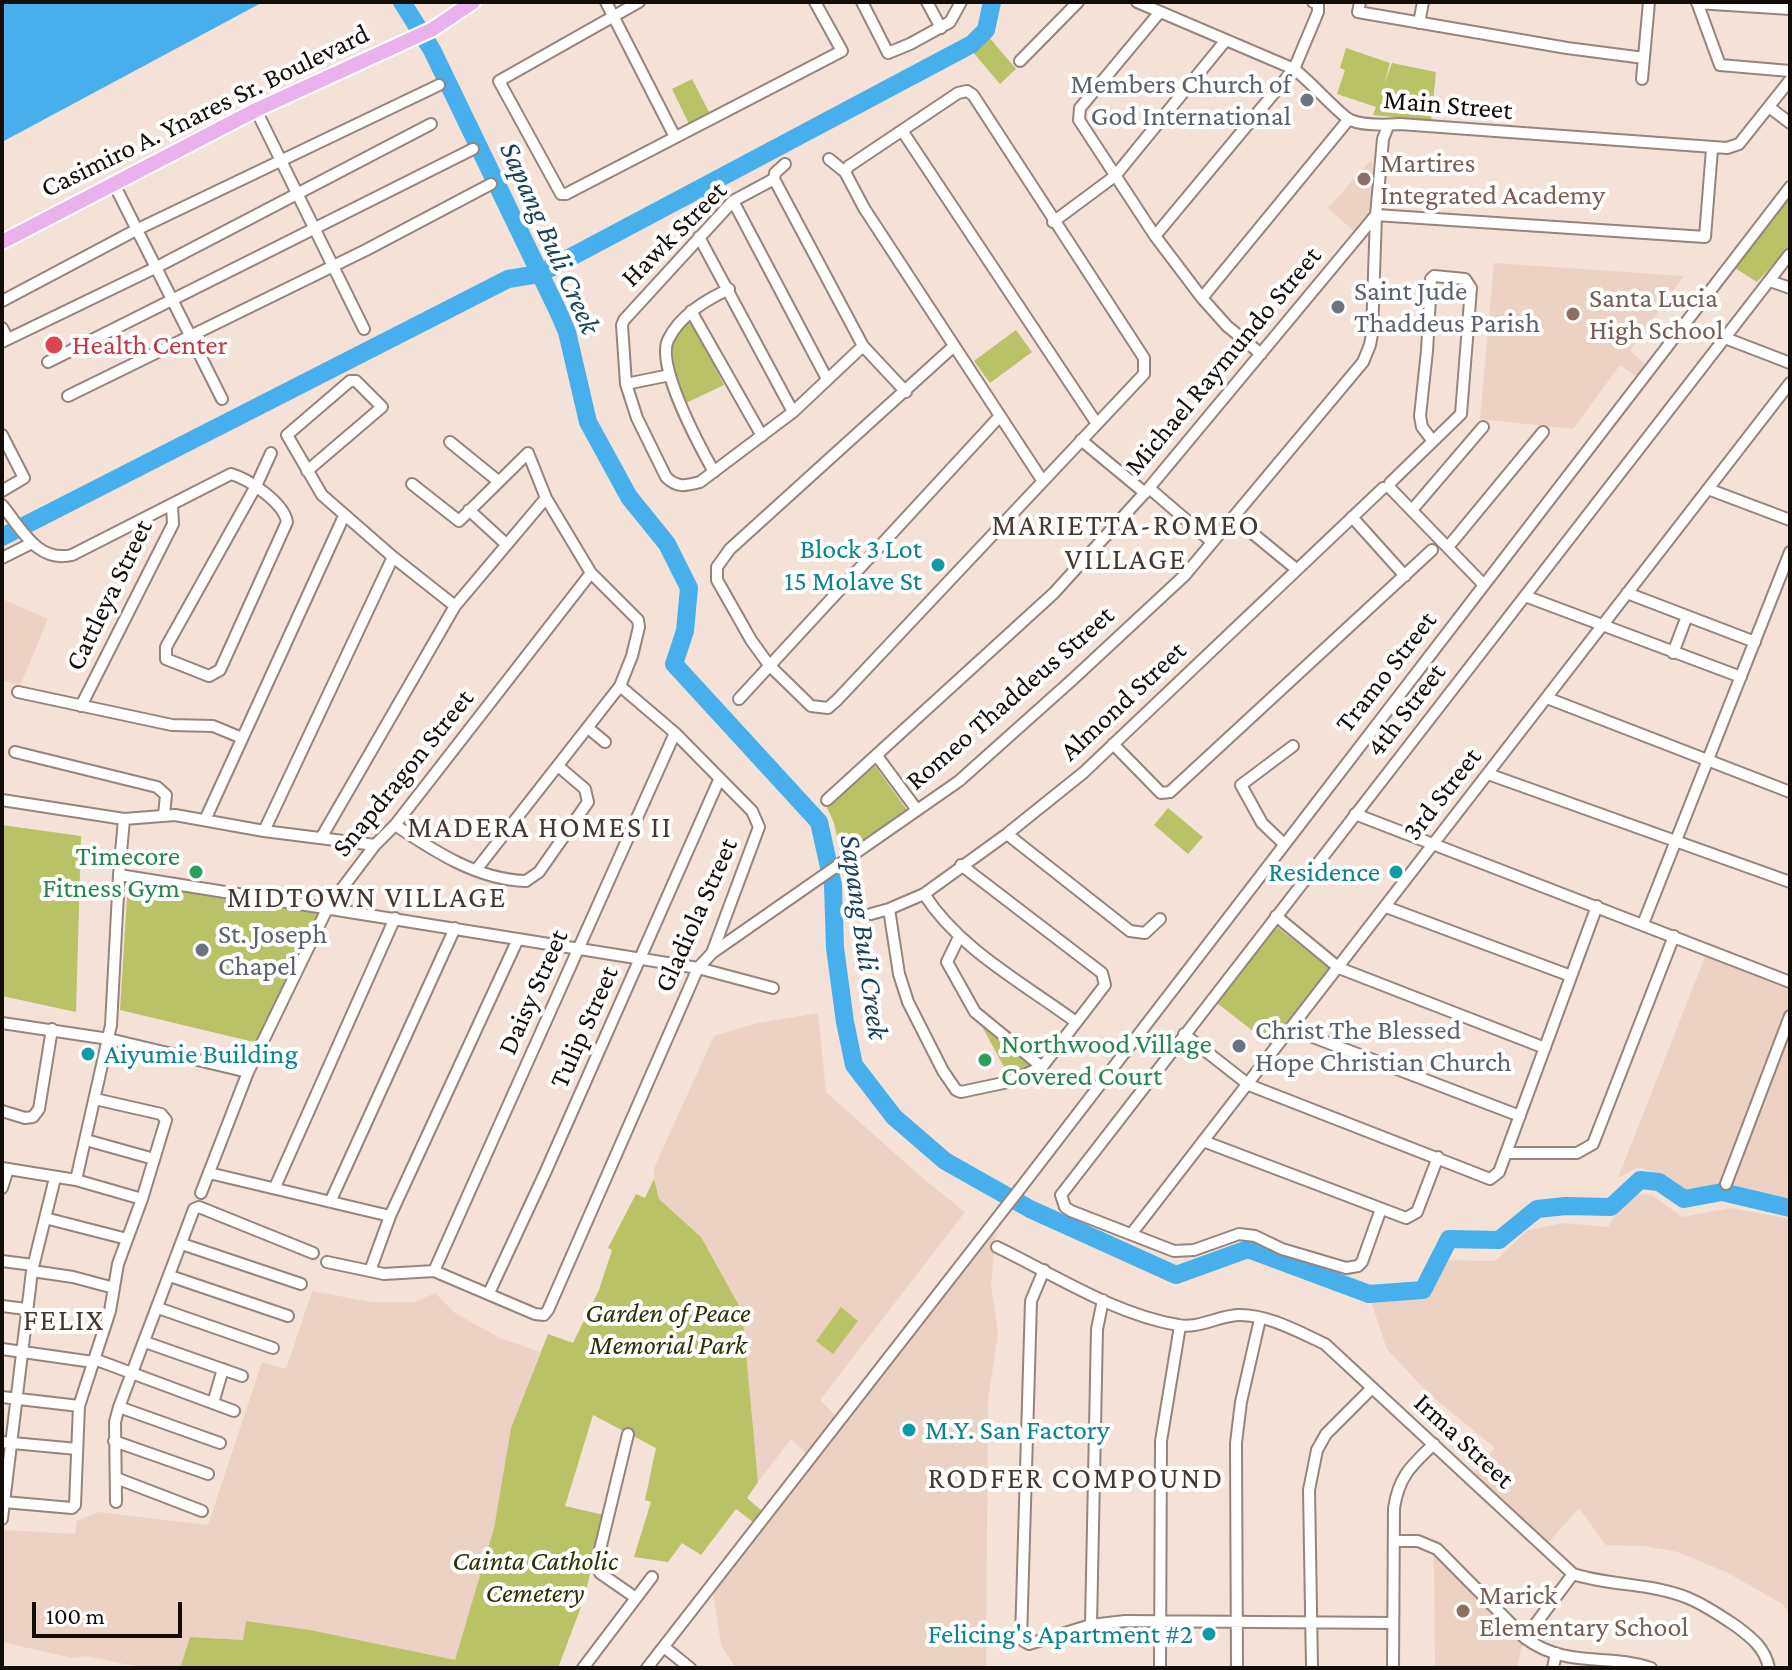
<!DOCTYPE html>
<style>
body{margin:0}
#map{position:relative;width:1792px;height:1670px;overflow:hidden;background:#f4e1d7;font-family:"Crimson Pro",serif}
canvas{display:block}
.frame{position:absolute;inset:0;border:4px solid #130d09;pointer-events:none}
.scale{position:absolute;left:32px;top:1602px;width:150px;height:36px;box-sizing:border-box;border:4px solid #130d09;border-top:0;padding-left:10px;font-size:24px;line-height:28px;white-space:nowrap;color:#130d09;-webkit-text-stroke:6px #fff;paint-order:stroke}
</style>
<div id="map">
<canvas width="1792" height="1670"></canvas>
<div class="frame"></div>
<div class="scale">100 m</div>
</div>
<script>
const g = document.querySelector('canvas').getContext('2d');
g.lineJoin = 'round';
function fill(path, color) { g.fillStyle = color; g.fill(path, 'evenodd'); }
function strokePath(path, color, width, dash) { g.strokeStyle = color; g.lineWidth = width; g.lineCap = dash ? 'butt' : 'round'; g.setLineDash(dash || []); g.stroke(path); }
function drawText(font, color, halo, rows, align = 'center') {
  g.font = font + ' "Crimson Pro",serif'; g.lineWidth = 8; g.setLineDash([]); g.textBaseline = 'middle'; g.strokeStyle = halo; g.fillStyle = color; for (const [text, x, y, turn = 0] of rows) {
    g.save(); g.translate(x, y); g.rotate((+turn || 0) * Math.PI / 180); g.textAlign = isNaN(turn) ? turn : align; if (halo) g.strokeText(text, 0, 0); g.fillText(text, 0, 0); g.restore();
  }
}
fill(new Path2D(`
 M1372 159 1375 198 1365 222 1356 233 1328 208Z
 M1494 263 1684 276 1630 351 1647 365 1638 378 1620 365 1573 429 1480 419Z
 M2 599 48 619 21 683 14 684 2 680Z
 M1710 944 1790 976V1204L1722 1185 1688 1193 1663 1176 1638 1167 1618 1178Z
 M818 1013 826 1092 919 1175 965 1212 820 1400 836 1416 806 1453 791 1439 758 1482 753 1437 701 1237 659 1199 654 1179V1168L714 1036 758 1023Z
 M1638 1194 1652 1195 1682 1217 1731 1208 1790 1219V1613L1782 1604 1728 1573 1678 1552 1644 1546 1606 1545 1579 1508 1547 1544 1473 1474 1495 1448 1428 1393 1387 1349 1371 1301 1423 1299 1443 1260 1495 1261 1528 1230 1564 1223 1608 1227 1623 1203Z
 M996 1229 991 1285 998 1332 988 1401 986 1668 735 1667 721 1645 713 1590Z
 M312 1291 371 1302H415L435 1293 455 1313 500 1338 540 1352 511 1428 494 1528 455 1661 310 1630 246 1621 243 1640 190 1637 180 1668H144L86 1656 72 1658 2 1642V1551L4 1530 75 1534 77 1521 98 1512 208 1525 262 1362 286 1369Z
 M1434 1555 1523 1641 1517 1668H1435Z`), '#ecd2c4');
fill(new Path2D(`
 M988 36 1016 69 1000 84 972 51Z
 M1346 48 1390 63 1384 84 1392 63 1436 72 1431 121 1373 115 1376 107 1337 94 1345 70 1340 68Z
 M692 79 711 116 690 126 672 89Z
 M1790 197V246L1757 282 1735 268Z
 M690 317 724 385 686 403C666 361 661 355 690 317Z
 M1016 330 1032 352 990 383 974 361Z
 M875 766 907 810 841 855 834 823 826 805Z
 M1168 808 1203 837 1188 854 1154 825Z
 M2 825 81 836 76 1012 2 996Z
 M128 882 319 914 258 1043 120 1010Z
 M1276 926 1331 970 1271 1045 1217 1003Z
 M978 1019 1036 1068 1010 1078Z
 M654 1179 659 1199 701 1237 742 1311 758 1482 747 1498 762 1511 753 1522 736 1509 701 1555 682 1543 668 1562 634 1557 651 1502 645 1500 656 1448 593 1415 565 1506 604 1515 584 1599 558 1668H180L190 1637 243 1640 246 1621 310 1630 455 1660 494 1528 511 1428 548 1334 573 1343 599 1290 612 1250 608 1248 636 1194 645 1198Z
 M841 1307 858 1321 833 1354 816 1341Z`), '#b9c266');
fill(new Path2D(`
 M2 2H263L2 142Z`), '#47afeb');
strokePath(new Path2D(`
 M402 2 432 50 558 311 567 332 588 422 629 497 667 544 689 588 685 631 674 664 819 822 833 885 835 948 845 1022 854 1065 894 1117 945 1161 1030 1209 1176 1275 1248 1249 1369 1294 1423 1290 1449 1239 1499 1240 1537 1209 1566 1206 1611 1207 1640 1180 1659 1182 1684 1199 1722 1192 1790 1208
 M2 537 508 279 539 274 972 44 986 30 992 2`), '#47afeb', 18);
const minor = new Path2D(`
 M606 2 675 137
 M639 2 499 81 561 194H566L842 51 815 2
 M862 2 888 53 910 44 950 22 961 2
 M927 2 941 28
 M1137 2 1294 69C1309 80 1339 114 1350 120 1364 126 1385 125 1400 124L1727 148 1739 144 1790 80
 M1360 2 1358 12 1567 48 1644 58
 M1697 2 1720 65 1790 71
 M1697 3 1790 9
 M1159 13 1080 108 1079 120 1155 236 1202 298 1227 326 1261 354
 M1419 23 1423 2
 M1020 61 1078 2
 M1642 79 1649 2
 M1769 107 1790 123
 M256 110 364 329
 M903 132 1097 424
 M829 159 845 172 864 208 1042 480
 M785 164 775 173 774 179 733 201 624 320 622 325 626 384 637 418 666 477C677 488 685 486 700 482L793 412 863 346
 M845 172 849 166 958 93 967 91 973 95 1144 358V374L837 700 828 708 811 706 769 665 751 640 717 580V567L730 549 954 346
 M774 179 863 346 906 392
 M114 184 222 399
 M733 201 827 379
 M1053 222 1115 176 1226 40
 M1155 236 1294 69 1318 12V4L1313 2
 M699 237 793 412
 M1770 281 1790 288
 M1202 298 1349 119
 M2 301 136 230 439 85
 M691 311 762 436
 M2 328 8 339
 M1725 338 1790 363
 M2 342 155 268 431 124
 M48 362 473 149
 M626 384 670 375
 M68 396 366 250 491 184
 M2 435 24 478 2 491
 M1081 440 1145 493
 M1432 440 1422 427 1420 416 1427 351 1431 279 1434 276 1465 279 1471 288 1461 414 1390 483V488L1484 585
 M450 442 498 481
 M307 471 382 407 356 381H350L287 435 322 495 393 557 455 606
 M714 472C700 447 656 366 668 340 680 315 706 300 729 289
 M412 484 459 521 528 453 546 498 591 573 638 620 639 627 632 656 620 686 476 870
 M1149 488 1212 542
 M1708 489 1790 520
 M2 505C21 528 37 563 72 555L231 474C249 479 284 503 287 522L220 670 209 676 166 659V647L256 486 271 453
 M469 510 506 544
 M1412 510 1483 427
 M1352 517 1405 576
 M1234 518 1296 569
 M1448 547 1543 432
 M2 558 32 543
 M1627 593 1755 642
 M1525 596 1741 677
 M1673 653 1687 616
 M18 692 172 725 213 726 242 738
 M1547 698 1790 792
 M739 699 1000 416
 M81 706 173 524 172 504
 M588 728 605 742
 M1113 744 1161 793 1170 792 1432 550
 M15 752 157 787 166 795 164 815
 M877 756 917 810
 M1488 774 1790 882
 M2 800 124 819 175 815 264 831 375 845
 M827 800 1054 593 1149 488 1376 215 1705 237 1712 149
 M1355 814 1790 982
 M205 820 344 516
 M395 825C434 851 478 880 526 881L539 872 588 802 585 789 558 766
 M264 831 393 557
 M1007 834 1130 931 1145 933 1160 919
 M321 838 455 606 546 498
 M1284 844 1262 823 1241 785 1293 746
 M119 875 698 968 773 988
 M924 894C959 949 1023 983 1076 1022
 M1386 907 1571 976
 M889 909 899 974 908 1002 943 1071 956 1090 961 1092 1008 1082 1042 1067 1105 985 1102 973 961 865
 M871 914 889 909 924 894 1007 834 1083 773 1383 488
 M1276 916 1339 968 1545 1048
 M1643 924 1790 552
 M959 937 947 962 975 1012 1042 1067
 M712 953 959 781 1072 680 1185 575 1363 362 1370 345 1372 334 1376 215 1383 139 1388 126
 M2 1023 109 1039 248 1072
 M1292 1029 1520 1116
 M1184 1034 1249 1085 1490 1179 1499 1172 1597 906
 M2 1111 25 1118 33 1117 39 1109 52 1029
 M86 1140 154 1159
 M1203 1141 1406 1218 1417 1212 1438 1157
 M1506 1153H1577L1593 1144 1674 936
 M2 1168 76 1180 142 1199
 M209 1173 390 1216
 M76 1180 111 1025 119 875 124 819
 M1726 1184 1790 1016
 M275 1187 395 918
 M2 1188 8 1169
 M201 1193 248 1072 328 907 375 845 395 825 591 573
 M331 1200 455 928
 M1381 1209 1362 1262 1358 1266 1346 1268 1282 1249 1255 1236 1239 1234 1194 1250 1174 1251 1071 1211 1065 1207 1061 1195 1789 255
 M45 1218 127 1239
 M1132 1233 1790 383
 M182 1244 301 1284
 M997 1247C1055 1275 1114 1314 1178 1325 1198 1329 1218 1316 1238 1315 1267 1314 1299 1332 1325 1344L1573 1574C1610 1586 1652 1583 1688 1598 1705 1605 1721 1616 1736 1626 1752 1638 1765 1648 1769 1668
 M2 1261 33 1265
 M327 1262 384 1274 434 1271 535 1314 544 1315 548 1310 698 968 712 953 759 827 752 811 675 733 620 686
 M1044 1270 1031 1301 1021 1639 1029 1644 1091 1625 1125 1621 1393 1623
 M32 1271 73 1277 114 1288
 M370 1271 390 1216 518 939
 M434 1271 675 733
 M170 1276 288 1316
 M489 1293 545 1173 719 780
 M2 1306 26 1309
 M158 1308 273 1348
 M145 1342 242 1376
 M2 1349 93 1362
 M94 1359 234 1411
 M2 1397 79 1406
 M213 1403 223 1369
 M119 1407 220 1443
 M628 1434 597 1562 600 1573 636 1598
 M114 1441 208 1474
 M2 1442 77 1449
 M116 1478 202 1511
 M4 1502 72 1508 75 1505 79 1406 110 1311 118 1264 142 1199 166 1120 161 1114 95 1099
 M116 1502 115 1422 119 1407 194 1209 199 1207 313 1253
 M2 1519 32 1271 55 1178
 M1394 1541H1418L1437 1549 1525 1638C1567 1669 1608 1653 1651 1668
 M1091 1625 1097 1329 1103 1300
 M1525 1638 1573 1574
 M664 1647 690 1668
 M583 1668 652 1577
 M647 1668 1019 1190 1790 187
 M1160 1668 1161 1441 1180 1326
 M1237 1668 1236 1443 1241 1402 1260 1319
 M1312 1668 1309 1490 1317 1450 1326 1434 1372 1388
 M1393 1668 1394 1508C1399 1476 1411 1466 1434 1444
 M1553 1668 1556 1653`);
const major = new Path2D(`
 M2 242 256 110 433 29 473 2`);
strokePath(minor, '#96857c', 14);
strokePath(major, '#fff', 18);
strokePath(minor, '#fff', 10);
strokePath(major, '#eab1ed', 14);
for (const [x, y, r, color] of [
 [1307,100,8,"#6b7280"],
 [1364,179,8,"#8d6e63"],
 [1338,307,8,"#6b7280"],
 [1573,314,8,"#8d6e63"],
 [54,345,10,"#e0444e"],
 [938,565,8,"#0f9aa8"],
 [196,872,8,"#2e9e5b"],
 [1396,872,8,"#0f9aa8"],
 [202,950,8,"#6b7280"],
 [1239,1046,8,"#6b7280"],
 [88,1054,8,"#0f9aa8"],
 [985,1060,8,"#2e9e5b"],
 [909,1430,8,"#0f9aa8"],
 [1463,1611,8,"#8d6e63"],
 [1209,1634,8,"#0f9aa8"]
]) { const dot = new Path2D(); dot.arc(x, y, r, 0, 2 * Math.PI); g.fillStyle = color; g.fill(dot); strokePath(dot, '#fff', 3); }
drawText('28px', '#5b616d', '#fff', [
 ["Members Church of",1291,84,"right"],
 ["God International",1291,116,"right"],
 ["Saint Jude",1354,291],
 ["Thaddeus Parish",1354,323],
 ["St. Joseph",218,934],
 ["Chapel",218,966],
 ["Christ The Blessed",1255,1030],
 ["Hope Christian Church",1255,1062]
], 'left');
drawText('28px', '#130d09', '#fff', [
 ["Main Street",1448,105,5],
 ["Casimiro A. Ynares Sr. Boulevard",205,111,-26],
 ["Hawk Street",674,234,-45],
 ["Michael Raymundo Street",1223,361,-50],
 ["Cattleya Street",109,595,-64],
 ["Tramo Street",1386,672,-52],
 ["Romeo Thaddeus Street",1010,698,-41],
 ["Almond Street",1123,701,-43],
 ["4th Street",1406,710,-52],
 ["Snapdragon Street",403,773,-51],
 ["3rd Street",1442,794,-52],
 ["Gladiola Street",696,915,-66],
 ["Daisy Street",533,992,-66],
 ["Tulip Street",584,1027,-66],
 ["Irma Street",1464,1441,43]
]);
drawText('28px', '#785e54', '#fff', [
 ["Martires",1380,163],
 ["Integrated Academy",1380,195],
 ["Santa Lucia",1589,298],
 ["High School",1589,330],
 ["Marick",1479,1595],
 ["Elementary School",1479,1627]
], 'left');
drawText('28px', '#be3a42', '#fff', [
 ["Health Center",72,345]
], 'left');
drawText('28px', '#0d838f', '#fff', [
 ["Block 3 Lot",922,549],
 ["15 Molave St",922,581],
 ["Residence",1380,872],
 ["Aiyumie Building",104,1054,"left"],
 ["M.Y. San Factory",925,1430,"left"],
 ["Felicing's Apartment #2",1193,1634]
], 'right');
drawText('28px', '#27864d', '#fff', [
 ["Timecore",180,856],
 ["Fitness Gym",180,888],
 ["Northwood Village",1001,1044,"left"],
 ["Covered Court",1001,1076,"left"]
], 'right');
drawText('italic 28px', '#2d3003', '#fff', [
 ["Garden of Peace",668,1313],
 ["Memorial Park",668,1345],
 ["Cainta Catholic",535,1561],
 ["Cemetery",535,1593]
]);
drawText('italic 30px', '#19435d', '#fff', [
 ["Sapang Buli Creek",550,238,66],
 ["Sapang Buli Creek",864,937,82]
]);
g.letterSpacing = '2px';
drawText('30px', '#46372f', '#fff', [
 ["MARIETTA-ROMEO",1126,526],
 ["VILLAGE",1126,560],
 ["MADERA HOMES II",540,828],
 ["MIDTOWN VILLAGE",367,898],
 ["FELIX",64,1321],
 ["RODFER COMPOUND",1076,1479]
]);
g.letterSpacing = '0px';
</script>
